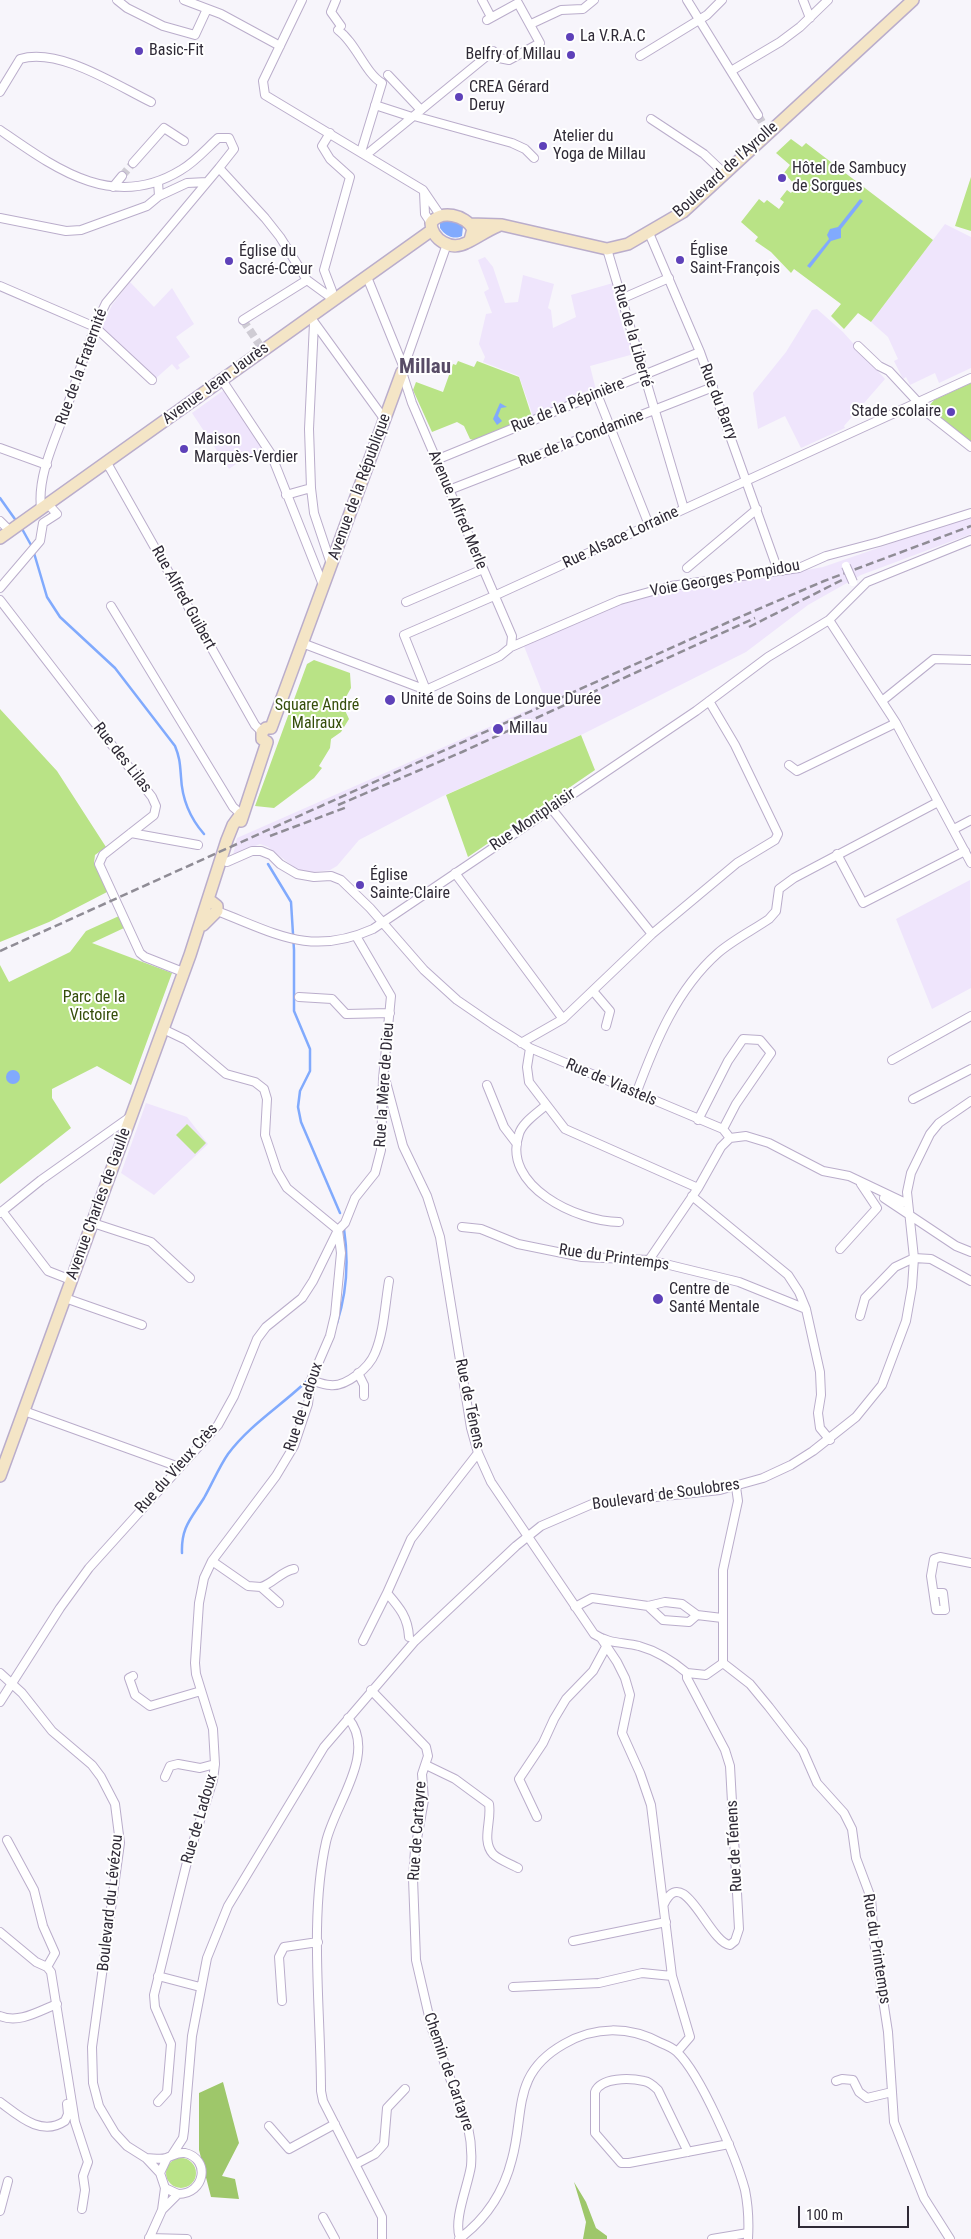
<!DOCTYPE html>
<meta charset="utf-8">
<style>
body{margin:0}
#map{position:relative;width:971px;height:2239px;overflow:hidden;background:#f7f5fb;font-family:"Roboto Condensed",sans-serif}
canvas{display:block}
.scale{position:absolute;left:798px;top:2206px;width:111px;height:22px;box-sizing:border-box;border:2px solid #2f2a36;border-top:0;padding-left:6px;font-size:15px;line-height:18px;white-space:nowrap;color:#2f2a36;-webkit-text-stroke:4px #fff;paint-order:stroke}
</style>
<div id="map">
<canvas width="971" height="2239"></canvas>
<div class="scale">100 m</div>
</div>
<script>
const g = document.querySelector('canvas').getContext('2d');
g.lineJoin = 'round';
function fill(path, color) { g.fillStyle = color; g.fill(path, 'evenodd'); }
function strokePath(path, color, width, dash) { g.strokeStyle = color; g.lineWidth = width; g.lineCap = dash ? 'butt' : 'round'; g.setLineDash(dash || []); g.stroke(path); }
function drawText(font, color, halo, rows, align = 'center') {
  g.font = font + ' "Roboto Condensed",sans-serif'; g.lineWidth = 4; g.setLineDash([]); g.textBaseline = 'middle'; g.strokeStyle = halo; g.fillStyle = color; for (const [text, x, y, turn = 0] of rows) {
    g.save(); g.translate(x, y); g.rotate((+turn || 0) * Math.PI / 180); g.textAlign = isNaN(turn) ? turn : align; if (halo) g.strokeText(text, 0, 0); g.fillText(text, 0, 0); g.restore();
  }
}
fill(new Path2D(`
 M945 224 971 237V368L939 383 935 373 910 385 906 377 903 379 894 361 898 359 888 337 871 322Z
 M485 257 493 267 505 303 518 302 523 275 554 284 548 308 551 310 553 328 576 317 571 295 613 283 616 293 613 294 626 338 629 337 634 354 590 366 596 390 533 416 519 376 483 362 485 357 479 344 486 314 492 313 484 292 489 289 478 260Z
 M130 282 154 307 172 288 194 324 176 337 190 357 178 365 180 368 177 370 172 364 154 380 101 329 112 305Z
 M817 309 843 332 885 379 844 426 845 428 801 448 785 416 758 429 753 393 786 352 812 310Z
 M224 390 267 451 248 460 246 457 229 469 192 413Z
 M971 516V534L861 575 808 605 746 652 581 735 443 796 359 840 337 866 330 870 307 873 299 871 268 847 260 844 233 855 237 838 546 702 522 641 666 584 784 574 823 567Z
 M970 880 971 988 932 1009 896 919Z
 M146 1103 187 1117 208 1144 154 1195 121 1173Z`), '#efe5fc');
fill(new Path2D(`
 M791 139 802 147 806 143 933 240 871 322 858 313 844 329 831 316 841 304 794 269 791 273 771 252 755 241 758 237 741 222 759 199 764 203 767 200 779 209 784 202 780 199 787 190 791 193 796 186 784 173 790 165 776 153Z
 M971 177V231L955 226Z
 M458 361 474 367 477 361 519 377 532 417 473 440 470 439 464 426 457 422 432 432 413 390 416 382 443 392 453 364 456 365Z
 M971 383V442L933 413 930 405 934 400Z
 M314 660 350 673 351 688 342 704 349 719 341 732 331 739 330 748 319 766 322 768 314 778 274 808 255 806 307 664Z
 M0 709 57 771 106 847 95 855 94 863 109 891 49 922 0 942Z
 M581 735 595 770 468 857 446 795Z
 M119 916 124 928 92 943 172 973 131 1085 97 1066 52 1089V1098L71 1128 0 1184V965L9 982 70 952 86 931Z
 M187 1124 206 1143 195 1154 176 1135Z
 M166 2173a15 15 0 1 1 30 0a15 15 0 1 1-30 0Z`), '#b9e386');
fill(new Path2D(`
 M223 2082 239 2143 222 2176 235 2179 239 2199 211 2197 199 2150V2093Z
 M574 2182 586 2202 596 2228 607 2236V2239H583L586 2222Z`), '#9ec76a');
fill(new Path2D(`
 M860 199 863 201 841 229V238L831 241 810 268 807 266 829 239 827 235 830 229 838 227Z
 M448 219 459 223 463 227 462 236C454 240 445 236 440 228V222Z
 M500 403 507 407 501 408 498 416 502 421 497 425 493 419Z
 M6 1077a7 7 0 1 1 14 0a7 7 0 1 1-14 0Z`), '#81aafd');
strokePath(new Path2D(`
 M0 498 17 522
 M21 527 31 545
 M34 553 47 597 60 617 115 668 175 746C180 758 180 765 181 777 182 798 190 818 204 834
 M268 864 291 902 294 950V1011L310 1049V1071L300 1091 298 1107 301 1122 340 1213
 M337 1323C347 1292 349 1262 344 1229
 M182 1553C181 1527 191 1519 204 1498 212 1484 219 1467 228 1454 250 1424 284 1404 310 1378`), '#81aafd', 2.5);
strokePath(new Path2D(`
 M758 115 763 124
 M122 176 133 163
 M243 320 261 347`), '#cfccd4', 8, [8, 4]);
const street = new Path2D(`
 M117 0 127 8 163 26 195 35 207 9
 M184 0 221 14 280 46
 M302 0 263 81 265 95 423 190 440 215
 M336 0 331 12 341 26
 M482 0 491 17
 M687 0 758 115
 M803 0 810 18
 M487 20 518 3 540 43 509 60 499 58 493 51
 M531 24 561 10 583 9 594 0
 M338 30C356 43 365 73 382 83L361 152
 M640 56 707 15 722 0
 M731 71 780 42 800 27 828 0
 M388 75 421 110
 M0 92 20 59C59 47 116 85 151 102
 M375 105 412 117
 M414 116 512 143 525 149 534 158
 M651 119 704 154 724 173
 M0 130C55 168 113 212 181 170 195 162 206 149 218 138H229L234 149 219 168 106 303C90 335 80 370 68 404 57 436 37 474 41 508
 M330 133 322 146 330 159 350 177 324 270 332 291 330 295
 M366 155 493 51
 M133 163 164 128 184 141
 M219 168 265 218 280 237 307 280 333 299
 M113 187 122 176
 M424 192 425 214 431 223
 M159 196 187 183 207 182
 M0 218 66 231 81 230 147 206 159 196 158 182
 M649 233 700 352 776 565 782 571
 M447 244 402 372 412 403 512 636 511 647
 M607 249 684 509
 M367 277 404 368
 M0 286 95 327 152 380
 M621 299 669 278
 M243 320 307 280
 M314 322 385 420
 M858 346 879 366 889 371 929 414 971 447
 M222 380 271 454 323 585
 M597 394 649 525
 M0 448 47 465
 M436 460 700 352
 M107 463 255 725 262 732
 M311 488 309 429 314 323
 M449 490 713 387
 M286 495 311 488 314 513 331 564
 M0 521 10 531
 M687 568 757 509
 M0 588 40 541 43 523 57 514 48 504
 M0 600 152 797 156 806 154 815 103 855 99 864 140 953 145 957 183 972
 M406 602 483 569
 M111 606 233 807 241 814
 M829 620 896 723 971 863
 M302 643 426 690
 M426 690 404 635 494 596 971 378
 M426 690 500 656 511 647 620 600 671 586 799 568 826 556 879 542 971 513
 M882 701 934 659 971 660
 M789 765 797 771 896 723
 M551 808 652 934
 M954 829 971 820
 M131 833 198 845
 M837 854 863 903 965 851
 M227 862 252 851H261L271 855 280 864 297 874 314 877 331 876 341 880 370 908 424 970 457 1000 492 1024 530 1048 723 1129 730 1138 746 1136 769 1143 823 1171 849 1176 908 1204
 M455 873 563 1019
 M217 911C275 933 310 957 373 929L696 711 768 657 829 620 867 582 971 540
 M593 991 610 1011 606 1026
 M299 997 332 999 346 1014 390 1013
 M163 1029 186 1040 226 1074 255 1082 264 1089 267 1099 265 1135 277 1171 287 1188 338 1230
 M521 1043 563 1019 652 934 737 863 775 840 778 834 735 745 709 701
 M530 1048 527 1067 529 1082 565 1129 698 1188
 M892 1060 971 1016
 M383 1079 386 1082 403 1146 427 1196 440 1237 471 1428 478 1453 491 1482 594 1634C609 1644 623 1642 639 1646 657 1651 674 1662 687 1673V1678L725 1750 730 1766 739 1929 735 1941 730 1945C709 1943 684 1862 664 1904
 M487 1085 504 1127 517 1144
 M636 1094C655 1043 676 990 718 953 733 940 753 930 769 919L776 911 779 889 794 878 938 802
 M913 1099 971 1069
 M545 1106C536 1114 522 1123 519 1134 501 1186 578 1222 619 1222
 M698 1120 728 1061 743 1039 760 1040 771 1053 736 1104 723 1129
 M692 1196 788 1275 799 1292 806 1309
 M884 1198 956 1246 971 1252
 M2 1211 48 1271 71 1280
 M0 1213 41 1180 130 1117
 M93 1223 151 1242 190 1278
 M462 1227 481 1229 518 1244 582 1257 649 1260 739 1282 806 1309 820 1372 821 1395 818 1413 820 1428 830 1440
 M840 1249 877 1208 861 1184
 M649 1260 698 1188 721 1147 730 1138
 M65 1298 142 1325
 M860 1316 865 1298 895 1267 914 1258 931 1259 971 1281
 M358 1373 364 1385V1396
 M311 1380C317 1382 324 1385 330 1385 346 1387 369 1368 375 1353 384 1332 385 1304 389 1281
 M24 1411 179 1467
 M736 1487 738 1501 723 1570V1663L750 1684 769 1707 803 1751 817 1783 844 1813 852 1829 856 1858 871 1898 874 1941 888 2032 894 2122 924 2198 950 2239
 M212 1561 248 1586 261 1587 279 1603
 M261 1587C274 1583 280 1572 294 1569
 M934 1593H943L945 1610H936L931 1576 934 1559 940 1557 971 1563
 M648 1606 663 1620 689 1622 697 1615
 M575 1607 592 1598 648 1606 665 1602 682 1604 697 1615 722 1618
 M409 1637C408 1617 399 1607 387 1593L411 1539 478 1453
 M601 1638 617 1662 625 1678 630 1695 622 1733 640 1773 651 1805 672 1976 690 2037 677 2052
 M363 1641 387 1593
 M0 1673 22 1693 52 1731 92 1765 101 1777 115 1804 120 1843 92 2047 93 2083 99 2106 115 2133 127 2146 146 2158 160 2173
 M687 1673 706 1675 723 1663
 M133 1676 129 1678 135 1695 150 1706 201 1691
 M371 1690 426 1747 428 1756 422 1774 424 1800 415 1850 413 1878 416 1960 432 2029 468 2127C471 2140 472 2153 471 2166 468 2186 453 2220 460 2238
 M0 1702 60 1608 89 1568 218 1425 234 1396 257 1339 266 1327 302 1298 313 1281 338 1230 345 1223 355 1198 375 1173 381 1150 383 1079 391 996 356 936
 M348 1718C378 1753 334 1805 326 1842 309 1918 321 2013 321 2091L323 2101 382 2217V2239
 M426 1765 455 1779 489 1804C492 1821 481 1840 493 1854 499 1860 511 1864 518 1868
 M165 1777 170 1766 178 1764 200 1768 215 1764
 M537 1817 519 1779 543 1743 554 1719 566 1699 593 1671 606 1647
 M7 1840 34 1890 43 1926 55 1953 47 1967
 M0 1932 36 1962 47 1967 51 1972 75 2122 88 2162 83 2176 85 2190 82 2209
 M573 1941 666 1922
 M158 1976 200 1987
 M513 1987 599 1983 642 1973 672 1976
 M282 2001 279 1957 284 1947 318 1942
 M0 2016C19 2024 39 2011 57 2004
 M836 2081 842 2079 853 2080 859 2092 867 2098 892 2092
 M0 2102C19 2116 41 2137 65 2121L68 2114 67 2104
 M158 2102 167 2092 171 2044 155 2007 154 1995 188 1858 213 1780 215 1764 213 1729 196 1674 195 1663 199 1603 204 1578 212 1561 276 1476 294 1446 308 1404 311 1380 330 1336 335 1315 341 1253 338 1230
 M269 2126 289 2149 335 2124
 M688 2152 658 2090C654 2086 650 2082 644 2081 630 2078 601 2077 595 2092V2133L621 2163H629L729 2144
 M172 2155 183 2138 184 2131 192 2036 207 1958 228 1906 324 1747 415 1641 516 1546 541 1526 592 1504 720 1490 763 1478 791 1465 813 1451 856 1417 882 1385 906 1321 912 1287 914 1258 907 1192 911 1173 930 1134 939 1123 971 1101
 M146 2158C152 2158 161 2160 166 2158 173 2156 177 2152 185 2153 211 2159 205 2194 178 2194L165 2188 160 2173 167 2158
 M356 2164 375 2154 384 2144 387 2108 405 2089
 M162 2210 178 2194
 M0 2211 8 2181
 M323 2217 335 2239
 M149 2238 187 2239
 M149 2239 162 2210 165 2188
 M459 2239C486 2219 504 2191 512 2159 525 2112 511 2074 564 2044 595 2026 629 2026 661 2043 666 2045 673 2048 677 2052 701 2075 736 2157 745 2190 748 2205 749 2223 748 2239
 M712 2239 748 2233`);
const secondary = new Path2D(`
 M470 224 502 225 607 249 628 244 683 212 913 0
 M470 240 473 229C465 215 441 209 431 223 432 240 451 251 466 243 477 238 486 231 498 226
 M0 538 432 230
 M271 728 402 372
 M267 742 262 739V732L266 728H271
 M241 821 267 742
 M203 925 217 911V906L212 902
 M0 1476 190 955 227 840 233 825 241 814`);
strokePath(street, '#baadcb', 10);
strokePath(secondary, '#baadcb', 14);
strokePath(street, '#fff', 8);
strokePath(secondary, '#f4e5c6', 11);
strokePath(new Path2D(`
 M749 627 842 580
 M338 805 462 752 755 618
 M270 836 347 807
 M0 951 733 620 824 581 971 526`), '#8f8c95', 2.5, [8, 4]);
const streetBridge = new Path2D(`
 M846 566 853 582`);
strokePath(streetBridge, '#baadcb', 10, []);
strokePath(streetBridge, '#fff', 8);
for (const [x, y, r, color] of [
 [570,37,5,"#5e41b9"],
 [139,51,5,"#5e41b9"],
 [571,55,5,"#5e41b9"],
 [459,97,5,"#5e41b9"],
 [543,146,5,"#5e41b9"],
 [782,178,5,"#5e41b9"],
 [680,260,5,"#5e41b9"],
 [229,261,5,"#5e41b9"],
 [951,412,5,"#5e41b9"],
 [184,449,5,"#5e41b9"],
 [390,700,6,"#5e41b9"],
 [498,729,6,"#5e41b9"],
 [360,885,5,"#5e41b9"],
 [658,1299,6,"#5e41b9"]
]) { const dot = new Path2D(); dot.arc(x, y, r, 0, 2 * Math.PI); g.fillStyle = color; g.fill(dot); strokePath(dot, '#fff', 2); }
drawText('16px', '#2f2a36', '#fff', [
 ["La V.R.A.C",580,37],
 ["Basic-Fit",149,51],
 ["Belfry of Millau",561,55,"right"],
 ["CREA Gérard",469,88],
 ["Deruy",469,106],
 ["Atelier du",553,137],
 ["Yoga de Millau",553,155],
 ["Hôtel de Sambucy",792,169],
 ["de Sorgues",792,187],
 ["Église",690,251],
 ["Saint-François",690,269],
 ["Église du",239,252],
 ["Sacré-Cœur",239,270],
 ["Stade scolaire",941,412,"right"],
 ["Maison",194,440],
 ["Marquès-Verdier",194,458],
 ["Unité de Soins de Longue Durée",401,700],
 ["Millau",509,729],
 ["Église",370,876],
 ["Sainte-Claire",370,894],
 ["Centre de",669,1290],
 ["Santé Mentale",669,1308]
], 'left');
drawText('16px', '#2f2a36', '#fff', [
 ["Boulevard de l'Ayrolle",726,170,-42],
 ["Rue de la Liberté",632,336,74],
 ["Rue de la Fraternité",82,367,-70],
 ["Avenue Jean Jaurès",216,384,-36],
 ["Rue du Barry",718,402,69],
 ["Rue de la Pépinière",568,406,-22],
 ["Rue de la Condamine",581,439,-21],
 ["Avenue de la République",360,487,-70],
 ["Avenue Alfred Merle",457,510,67],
 ["Rue Alsace Lorraine",621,538,-25],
 ["Voie Georges Pompidou",725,579,-10],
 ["Rue Alfred Guibert",183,598,61],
 ["Rue des Lilas",122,758,52],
 ["Rue Montplaisir",533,820,-34],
 ["Rue de Viastels",611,1083,23],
 ["Rue la Mère de Dieu",385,1085,-86],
 ["Avenue Charles de Gaulle",99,1204,-70],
 ["Rue du Printemps",614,1258,8],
 ["Rue de Ténens",469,1404,78],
 ["Rue de Ladoux",304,1407,-72],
 ["Rue du Vieux Crès",177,1469,-48],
 ["Boulevard de Soulobres",666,1495,-8],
 ["Rue de Ladoux",200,1819,-74],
 ["Rue de Cartayre",418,1831,-86],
 ["Rue de Ténens",735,1846,-93],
 ["Boulevard du Lévézou",111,1903,-84],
 ["Rue du Printemps",876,1949,81],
 ["Chemin de Cartayre",448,2072,71]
]);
drawText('16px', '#354e0a', '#fff', [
 ["Square André",317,706],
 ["Malraux",317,724],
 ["Parc de la",94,998],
 ["Victoire",94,1016]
]);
drawText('bold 21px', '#584c66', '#fff', [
 ["Millau",425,368]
]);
</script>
